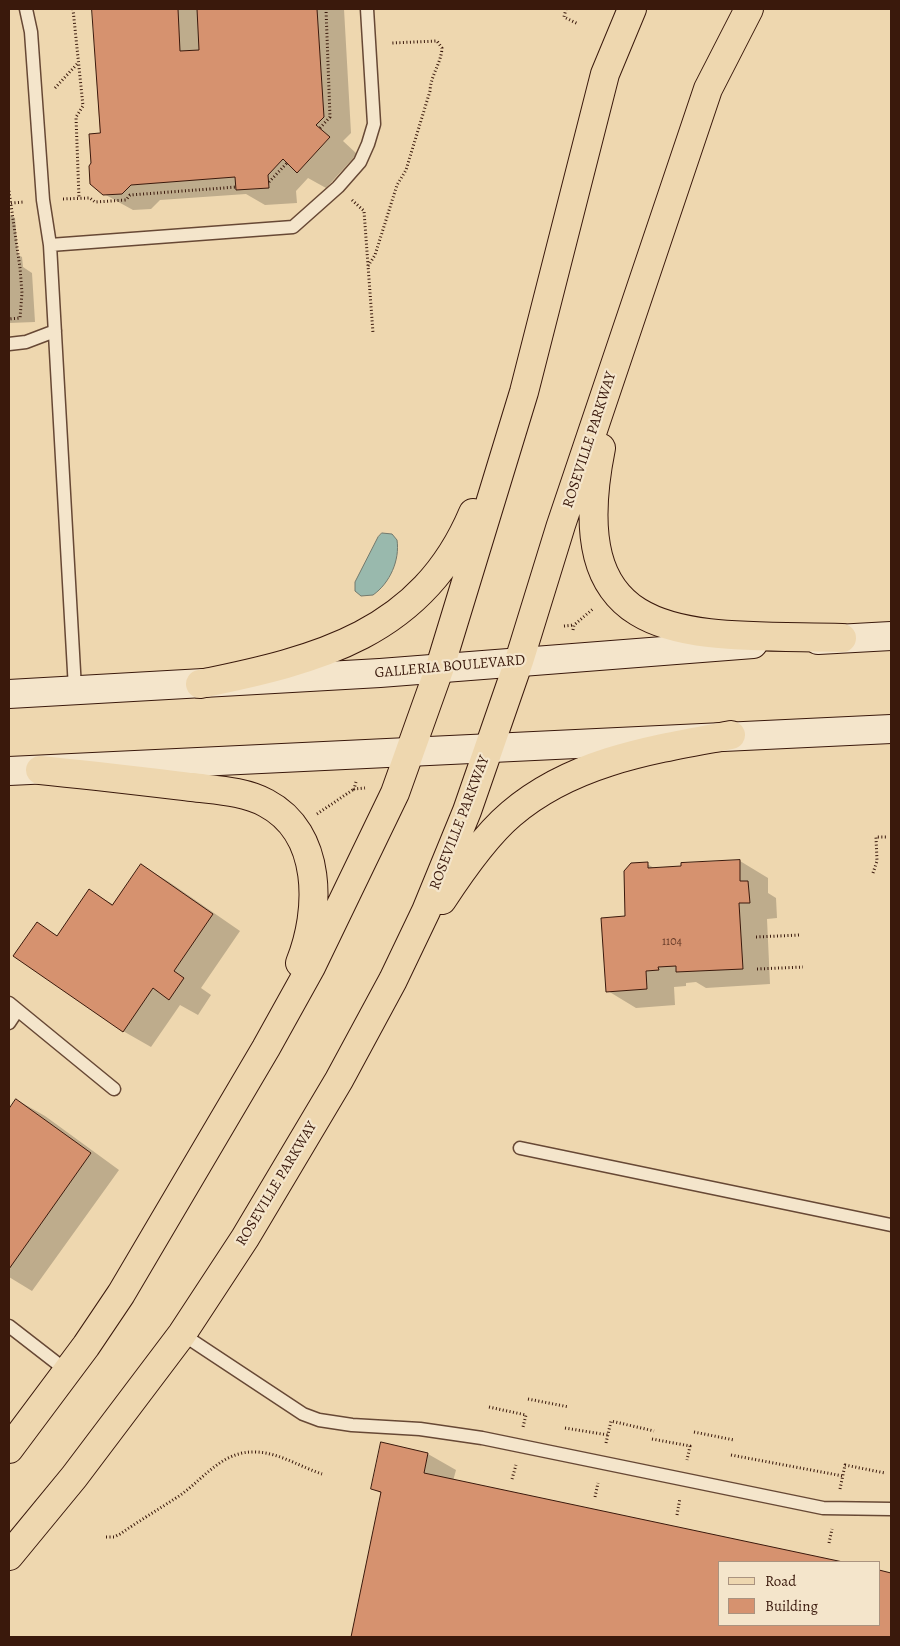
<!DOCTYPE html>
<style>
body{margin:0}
#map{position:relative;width:900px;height:1646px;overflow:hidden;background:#eed7af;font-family:Alegreya,serif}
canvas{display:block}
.frame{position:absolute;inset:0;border:10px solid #3a190c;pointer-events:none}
.legend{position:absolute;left:718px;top:1561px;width:162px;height:65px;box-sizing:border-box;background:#f4e5cb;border:1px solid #aa937f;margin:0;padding:6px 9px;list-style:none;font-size:15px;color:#3a190c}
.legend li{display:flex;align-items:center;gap:10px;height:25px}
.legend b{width:25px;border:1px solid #aa937f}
</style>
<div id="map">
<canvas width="900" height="1646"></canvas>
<div class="frame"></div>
<ul class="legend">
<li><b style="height:6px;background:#eed7af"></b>Road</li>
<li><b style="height:14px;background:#d6926f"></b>Building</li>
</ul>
</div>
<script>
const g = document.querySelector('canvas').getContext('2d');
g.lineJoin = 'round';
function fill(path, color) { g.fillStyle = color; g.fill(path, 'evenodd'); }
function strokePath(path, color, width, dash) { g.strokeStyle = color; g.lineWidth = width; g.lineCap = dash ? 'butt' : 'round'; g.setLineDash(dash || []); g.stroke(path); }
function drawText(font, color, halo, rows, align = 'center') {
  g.font = font + ' Alegreya,serif'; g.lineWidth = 4.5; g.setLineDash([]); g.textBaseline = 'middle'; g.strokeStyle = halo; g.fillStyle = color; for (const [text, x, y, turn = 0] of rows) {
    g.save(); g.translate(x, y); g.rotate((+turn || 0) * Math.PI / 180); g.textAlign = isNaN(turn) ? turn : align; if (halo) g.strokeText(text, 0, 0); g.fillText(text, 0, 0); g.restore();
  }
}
const water = new Path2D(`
 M382 533 392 534 397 540C400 560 390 583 373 595L361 596 355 591V582L378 537Z`);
fill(water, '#99b9ad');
strokePath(water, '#73796d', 1);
fill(new Path2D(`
 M93 9H344L351 133 343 141 357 154 326 188 308 178 296 191 297 203 265 205 246 194 160 200 151 209 133 210 104 194 91 183 90 135 102 134Z
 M9 208V214L15 218 18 255 22 257 23 267 32 273 35 322 9 323Z
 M740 861 768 878V893L776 898 777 918 767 919 770 984 706 988 696 982 686 983V986L674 987 675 1005 636 1008 608 991 626 918 647 864 656 869Z
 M141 865 169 882 240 931 201 988 211 995 198 1015 180 1005 151 1047 123 1031 37 924 58 936 90 891 114 905Z
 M17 1100 45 1116 119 1170 32 1291 9 1277V1111Z
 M382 1443 428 1454 456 1470 453 1481 837 1562H719V1625H879V1571L891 1574V1637H353L382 1494 373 1488Z`), '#0003');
const building = new Path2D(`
 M92 9H178L180 51 199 50 197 9H317L324 117 316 125 330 137 297 173 283 159 268 175 269 188 236 190 235 177 131 185 122 194 103 195 90 184 89 166 91 163 89 134 100 133Z
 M740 860V881H748L750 903H739L743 969 676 972V966L658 967 659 970 646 971 647 989 606 992 601 918 625 916 624 871 631 863 648 862V868L681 866V863Z
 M141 864 213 914 174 971 184 978 169 1000 153 988 123 1032 13 956 37 922 57 936 89 889 112 905Z
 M16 1099 91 1153 9 1269V1109Z
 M381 1442 428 1453 424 1473 843 1562H719V1625H879V1570L891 1573V1637H351L381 1492 371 1489Z`);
fill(building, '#d6926f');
strokePath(building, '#3a190c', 1);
const service = new Path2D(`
 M26 9 31 32 43 200 50 245 75 689
 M50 245 293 227 338 187 360 162 368 144 374 124 367 9
 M9 344 26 342 55 331
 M9 1003 114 1089
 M9 1023 17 1011
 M520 1148 891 1225
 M9 1326 67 1371
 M182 1334 303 1414 319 1420 352 1425 420 1429 482 1438 823 1508 891 1509`);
const secondary = new Path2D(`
 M818 640 891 636
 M9 694 380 673 753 644
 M9 771 891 729`);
const primary = new Path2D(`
 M601 448C560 653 693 634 842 638
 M200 684C318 660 422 634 473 513
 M40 770C91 775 141 781 192 787 215 790 245 791 266 803 323 833 321 911 300 963
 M442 900C461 871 485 836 511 814 573 761 654 749 731 735
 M9 1449 86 1346 121 1294 266 1048 311 967 395 793 440 667 524 392 605 74 632 9
 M9 1556 74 1477 182 1334 245 1238 339 1080 393 980 426 911 467 811 519 661 561 525 708 89 749 9`);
strokePath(service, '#674835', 15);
strokePath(secondary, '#3a190c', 30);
strokePath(primary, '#3a190c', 30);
strokePath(new Path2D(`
 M73 9 83 106 76 117 79 198
 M566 9 564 17 578 24
 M55 88 78 63
 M320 128 330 117 326 9
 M269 182 287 163
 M9 191 20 268 22 293 20 318 9 319
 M63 199 90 198 95 202 126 200 130 195 236 187
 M352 200 364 211 373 333
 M11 203 24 202
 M368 266 375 255 397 185 406 170 430 91C431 74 441 64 442 48L437 41 392 43
 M564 626 574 625
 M573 630 574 625 594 608
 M356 782 354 789 365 788
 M317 814 354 789
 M873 873 877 861 876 837H888
 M756 937 800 935
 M757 969 803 967
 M528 1399 569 1407
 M489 1407 526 1415 523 1427
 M565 1428 608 1435
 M694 1432 734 1440
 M652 1439 690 1446 687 1460
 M606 1443 611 1421 654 1431
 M731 1455 843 1476
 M512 1479 516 1465
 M840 1489 845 1465 885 1473
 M595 1497 598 1483
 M677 1515 680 1498
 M106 1537H114L120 1534C139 1521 159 1509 179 1496 204 1479 222 1450 257 1452 279 1453 301 1467 322 1474
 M829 1543 832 1529`), '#3a190c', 3, [1, 2.5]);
strokePath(service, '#f4e5cb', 12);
strokePath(secondary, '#f4e5cb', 28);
strokePath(primary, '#eed7af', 28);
drawText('12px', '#613725', null, [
 ["1104",672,942]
]);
drawText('15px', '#3a190c', '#f4e5cb', [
 ["ROSEVILLE PARKWAY",590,440,-72],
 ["GALLERIA BOULEVARD",450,667,-5],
 ["ROSEVILLE PARKWAY",460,823,-69],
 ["ROSEVILLE PARKWAY",277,1184,-59]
]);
</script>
